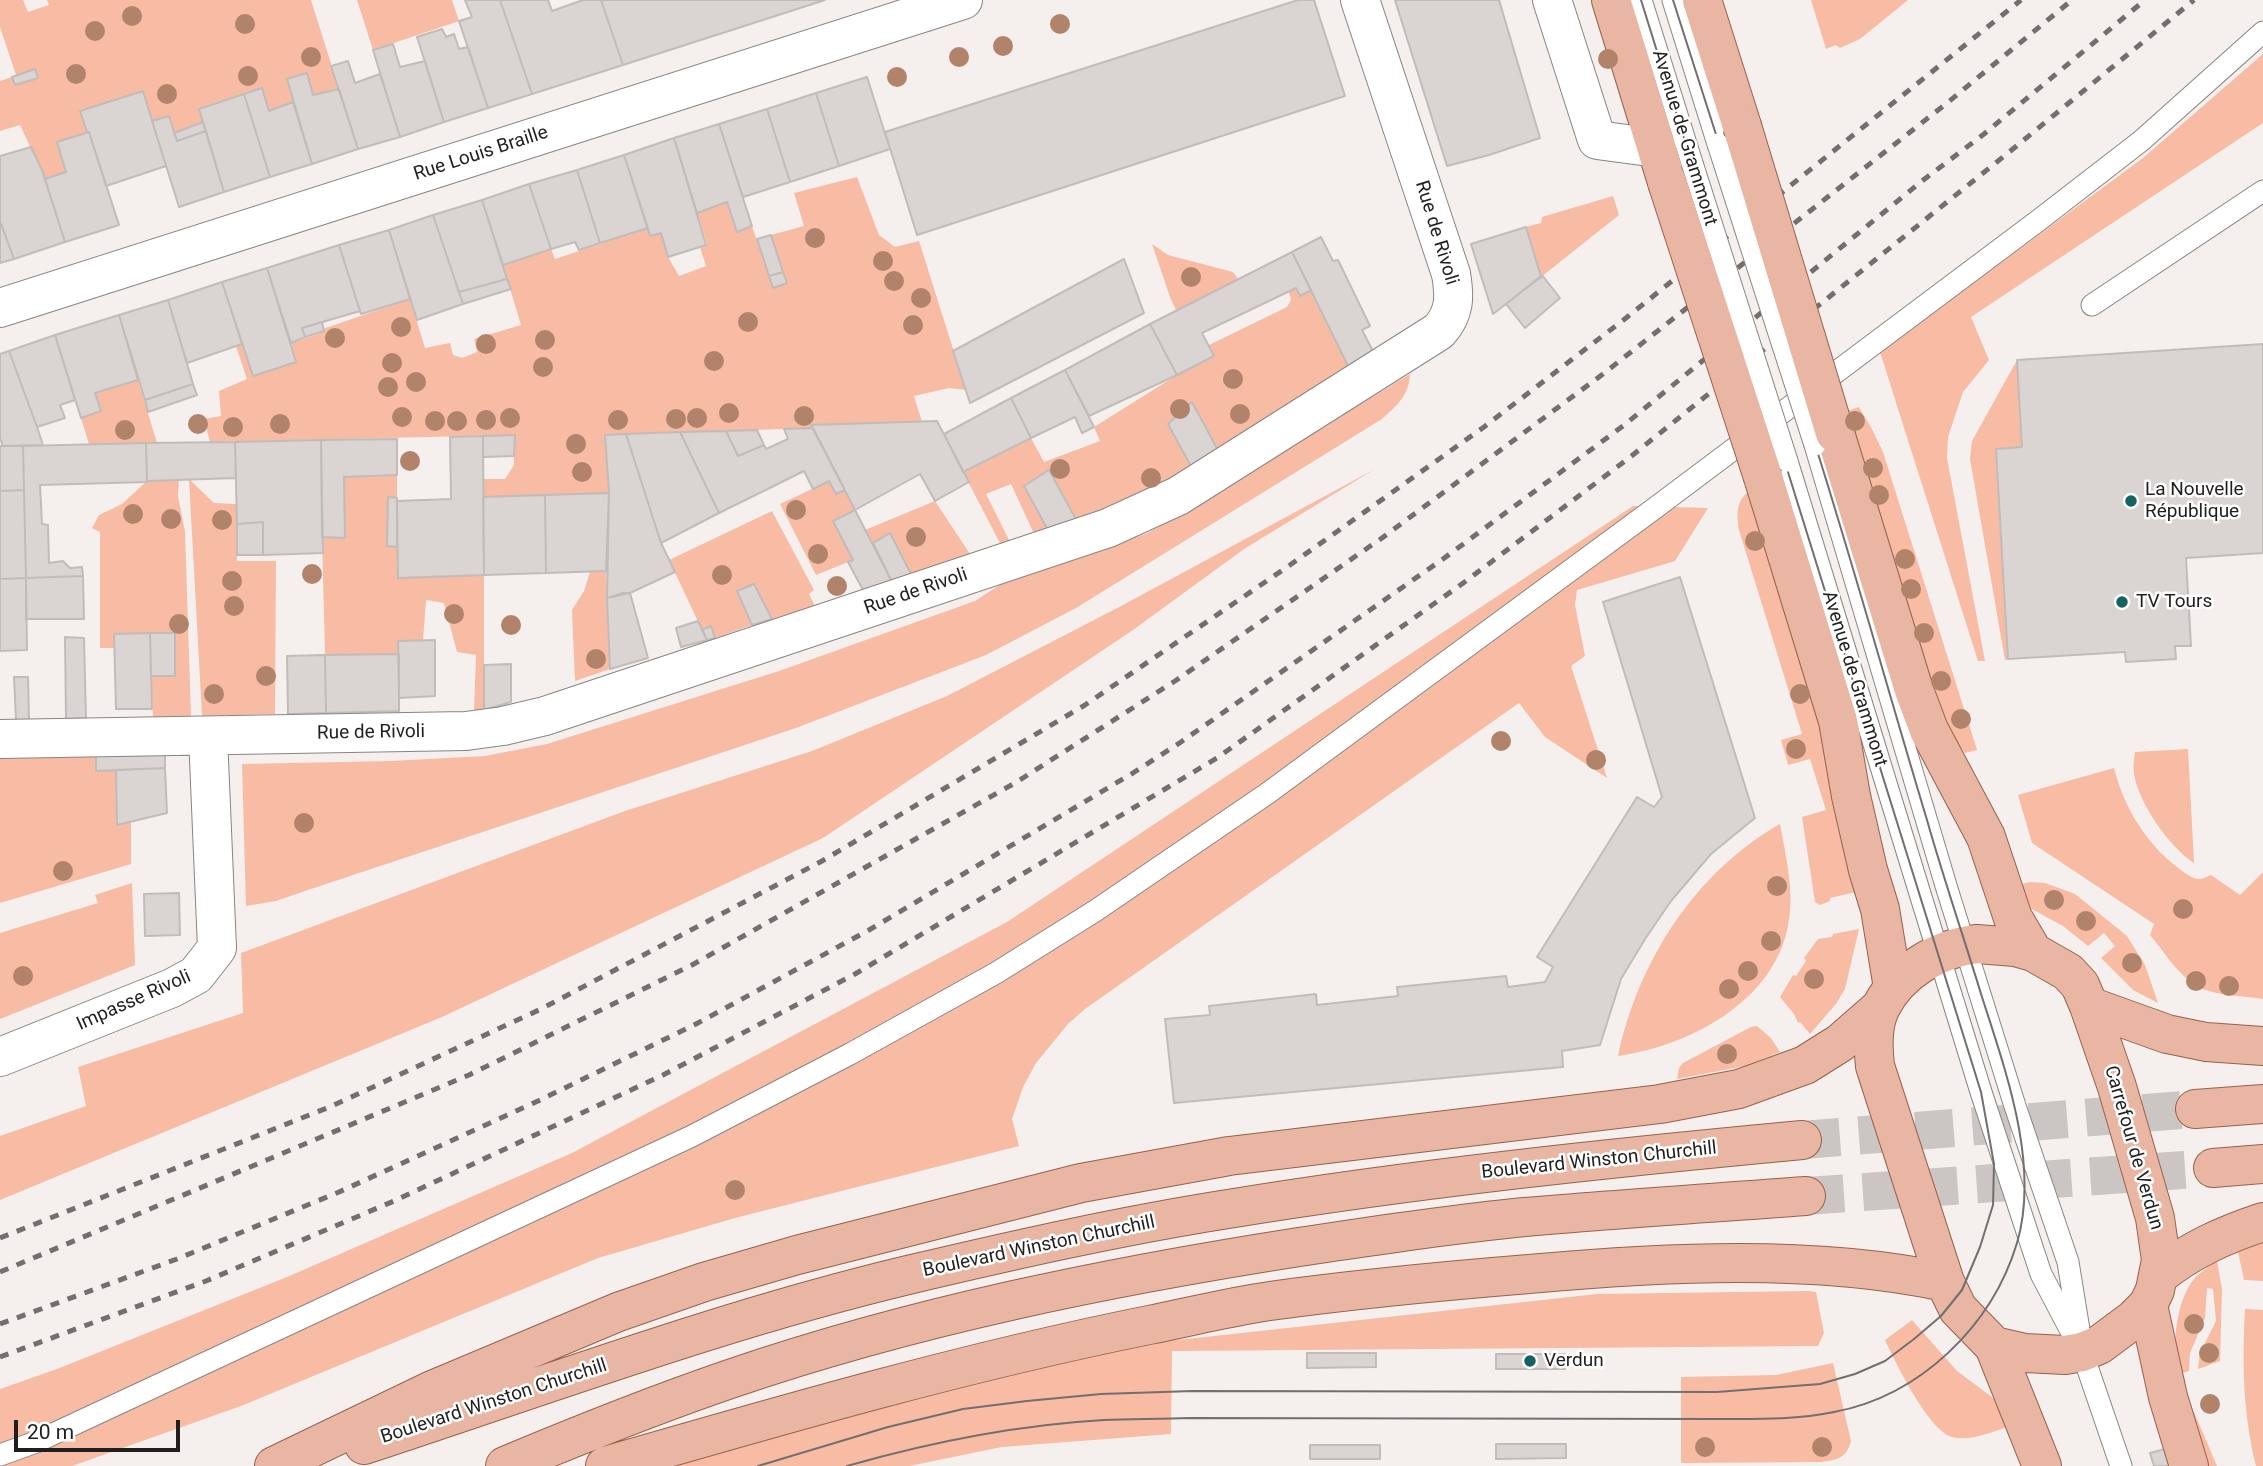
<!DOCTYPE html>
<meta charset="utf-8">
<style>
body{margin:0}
#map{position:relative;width:2263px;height:1466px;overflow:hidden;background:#f5f0ee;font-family:Roboto,sans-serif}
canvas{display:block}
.scale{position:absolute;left:14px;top:1420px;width:166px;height:32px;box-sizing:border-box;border:4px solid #211f1e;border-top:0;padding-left:9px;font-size:21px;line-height:24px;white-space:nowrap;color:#211f1e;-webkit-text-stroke:5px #fff;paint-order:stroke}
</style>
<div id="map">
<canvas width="2263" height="1466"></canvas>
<div class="scale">20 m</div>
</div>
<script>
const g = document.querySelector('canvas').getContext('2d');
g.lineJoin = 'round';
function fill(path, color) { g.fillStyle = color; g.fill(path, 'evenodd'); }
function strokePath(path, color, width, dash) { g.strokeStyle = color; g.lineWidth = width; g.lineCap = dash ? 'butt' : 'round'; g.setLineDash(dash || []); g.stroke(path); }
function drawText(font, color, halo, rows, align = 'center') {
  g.font = font + ' Roboto,sans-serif'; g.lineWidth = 5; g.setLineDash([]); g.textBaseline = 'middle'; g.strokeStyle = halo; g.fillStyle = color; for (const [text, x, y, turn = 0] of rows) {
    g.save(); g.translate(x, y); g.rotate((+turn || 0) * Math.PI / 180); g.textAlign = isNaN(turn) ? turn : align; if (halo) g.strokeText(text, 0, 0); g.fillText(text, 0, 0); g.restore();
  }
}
fill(new Path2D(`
 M0 0H23L28 12 49 5 47 0H311L339 89 313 95 306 73 287 80 293 102 269 111 261 88 199 108 203 122 174 133 169 116 152 121 142 91 80 111 87 132 58 142 66 172 45 179 20 125 0 131V81L12 77 15 85 38 78 35 69 16 75 0 27Z
 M357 0H452L459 21 373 50Z
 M1811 0H1908L1860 39 1840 48 1836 45 1826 49Z
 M2263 54V123L1971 317 1989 360 1963 392 1948 437 1947 458 1985 661H1978L1880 352 2143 158Z
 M857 177 879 235 895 247 919 241 966 390 949 388 914 396 922 422 812 425 813 428 605 435 609 493 483 497V479H505L514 465V435L210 442 204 419 221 416 219 391 247 379 236 346 242 344 253 376 296 362 291 343 324 332 323 329 410 299 425 348 450 343 453 355 462 358 477 352 474 339 521 325 503 265 551 249 555 259 648 228 650 236 661 233 668 257 679 276 706 266 700 247 707 244 697 213 727 202 737 231 752 226 773 288 787 282 771 235 804 226 794 193Z
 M1613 196 1619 215 1541 277 1526 227 1541 223 1542 217Z
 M1152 244 1168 255 1233 272 1238 279 1176 310 1170 297Z
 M1296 288 1300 296 1311 290 1350 370 1220 454 1191 403 1168 425 1193 470 1078 523 1024 486 1049 532 1035 536 1011 484 986 494 1011 544 1002 547 963 472 1031 438 1044 462 1100 441 1094 427 1177 375 1214 356 1209 345 1287 307 1291 300 1289 292Z
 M2017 360 2022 447 2008 659 2005 660 1970 459 1972 441Z
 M1410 374C1409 396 1397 405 1382 419L1076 608 986 655 796 728 311 889 276 901 246 906 242 764 392 761 485 756 547 744 779 671 975 601 1012 577 1148 533Z
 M138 380 157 443 89 444 81 418 101 411 95 393Z
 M1859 407 1872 429 1883 452 1977 750 1965 753 1945 726 1841 413Z
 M1375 469 1244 549 1133 630 823 838 442 1017 0 1200V1136L86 1106 78 1067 243 1013 241 953 625 811 812 751 947 696 1123 605Z
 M397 475V498H388L387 546 397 547 398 577 484 575V710H474L476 655 457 652 444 603 426 600 423 641H398L399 654 325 655 322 537H345L344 477Z
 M179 479 178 496 185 532 191 716 153 717 151 676H175V633L114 634V648H100V532L92 528 99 515 122 504 147 481Z
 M189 479 214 503 236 504 237 561H276L275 714 202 716Z
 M829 481 845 490 855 510 833 522 853 560 816 575 780 504Z
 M1754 488 1806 672 1860 891 1830 898V901L1820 905 1815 902 1802 817 1826 810 1810 759 1788 765 1781 740 1802 734 1739 530C1736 512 1736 498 1754 488Z
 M935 501 972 557 912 576 889 534 873 543 865 530Z
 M1633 506 1708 508 1675 561 1577 590 1575 605 1585 656 1571 666 1607 778 1545 737 1519 703 1085 1009 1068 1024 1036 1063 1023 1087 1012 1119 1019 1146 735 1218 598 1258 241 1406 72 1466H0V1389L57 1369 287 1277 572 1153 1007 922Z
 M772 511 814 590 809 594 815 606 772 619 754 584 738 591 752 625 715 638 711 626 702 630 669 560Z
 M606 571 610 669 575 681 572 610 584 591 590 572Z
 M2188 749 2194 863C2170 848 2138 802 2134 774 2133 767 2134 758 2135 752Z
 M96 754 97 771 116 770 117 824 131 822V864L0 903V756Z
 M2114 768C2124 807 2145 842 2177 867 2184 872 2192 880 2201 879 2205 878 2208 876 2211 875L2240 895 2263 872V999C2245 996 2226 996 2209 991 2183 984 2166 954 2150 935L2154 924 2032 843 2018 795Z
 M1780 824C1786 857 1795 893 1788 926 1773 1003 1688 1046 1618 1056 1638 962 1695 872 1780 824Z
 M2030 882 2045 883 2075 894 2127 936 2145 965 2158 1003 2133 990 2101 958 2115 946 2104 933 2088 946 2063 926 2028 907 2018 885Z
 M132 883 135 965 0 1019V933L98 903 95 895Z
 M1859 929 1845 989 1836 1004 1810 1034 1800 1022 1798 1023 1794 1014 1780 997 1793 975 1796 976 1806 961 1804 958 1818 939 1832 937 1833 934Z
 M1757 1026 1771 1038 1780 1052 1745 1066 1677 1079 1679 1068 1683 1063 1751 1027Z
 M2263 1242V1281L2244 1280 2238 1252Z
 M2217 1261 2222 1289 2220 1361 2198 1369 2200 1353 2216 1321 2213 1289 2207 1288 2205 1318 2190 1353 2189 1371 2176 1375C2174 1346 2174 1309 2191 1283 2197 1274 2208 1267 2217 1261Z
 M1808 1291 1816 1292 1824 1333 1818 1346 1172 1351 1171 1434 1002 1447 909 1466H662L1105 1348 1597 1294Z
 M2245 1309 2263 1310V1466H2256C2243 1414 2242 1363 2245 1309Z
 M1912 1320 1957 1371 1992 1397 2006 1415 2011 1426C1993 1431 1971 1442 1952 1437 1929 1431 1895 1362 1885 1340Z
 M1833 1363 1851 1441C1847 1458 1837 1460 1821 1462L1681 1463V1377L1776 1375Z
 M2191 1405 2217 1466H2204L2186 1407Z`), '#f8bba4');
const building = new Path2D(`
 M465 0H500L532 94 488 108 459 21 472 17Z
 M500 0H548L552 11 583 0H601L623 65 532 94Z
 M601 0H825L623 65Z
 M1298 0H1314L1345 96 917 235 885 132Z
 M1395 0H1499L1540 138 1489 155 1447 166Z
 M442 29 446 37 454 34 459 49 468 47 488 108 444 122 417 37Z
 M393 44 400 67 425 61 444 122 400 137 373 50Z
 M348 61 355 83 380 74 400 137 358 149 331 66Z
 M35 69 38 78 15 85 12 77Z
 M307 73 313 95 339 89 358 149 312 164 287 79Z
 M867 77 890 149 839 166 816 93Z
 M262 88 269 111 293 102 312 164 270 177 244 94Z
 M143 91 166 166 106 186 89 132H87L80 111Z
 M816 93 839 166 790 182 767 109Z
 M244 94 270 177 224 192 199 109Z
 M767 109 790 182 743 197 719 124Z
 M169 116 177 141 206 131 224 192 179 207 152 121Z
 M203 122 206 131 177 141 174 133Z
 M719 124 752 226 737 232 727 202 697 213 674 138Z
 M89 132 119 225 65 242 45 179 66 172 57 142Z
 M674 138 706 245 668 257 661 233 650 236 624 155Z
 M31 147 42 170 65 242 14 259 0 221V156Z
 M624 155 648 228 600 243 577 170Z
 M577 170 600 243 579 250 575 242 551 249 529 184Z
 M529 184 551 249 503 265 482 200Z
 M482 200 507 279 459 292 433 215Z
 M433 215 463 304 417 320 389 230Z
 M0 221 14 259 0 263Z
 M1526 227 1541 277 1493 314 1471 244Z
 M389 230 410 299 361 314 339 245Z
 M771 235 783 272 769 276 757 239Z
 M1321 237 1333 261 1338 260 1370 326 1362 330 1376 357 1350 370 1292 252Z
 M339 245 360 311 302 328 305 337 291 343 267 268Z
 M1292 252 1311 290 1300 296 1296 288 1202 333 1214 356 1177 375 1150 324Z
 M1124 259 1144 313 970 403 953 351Z
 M267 268 296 362 253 376 222 282Z
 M783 272 787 283 773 288 769 276Z
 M1542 275 1560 298 1525 328 1506 304Z
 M507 279 511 289 463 304 459 292Z
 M222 282 242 344 187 363 168 300Z
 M168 300 193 384 145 400 119 315Z
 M119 315 138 380 95 393 101 411 81 418 55 335Z
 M322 322 324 331 305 337 302 328Z
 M1150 324 1177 375 1089 416 1065 370Z
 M55 335 75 400 60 405 65 418 37 427 9 351Z
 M2263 344V553L2186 558 2191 646H2175L2176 659 2126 662 2125 652 2008 659 1996 449 2022 447 2017 360Z
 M9 351 37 427 43 445 3 446 0 438V354Z
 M1065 370 1094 427 1082 433 1075 417 1031 438 1011 398Z
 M193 384 197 395 148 412 145 400Z
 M1011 398 1031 438 963 472 944 434Z
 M1192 402 1220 454 1193 470 1168 424Z
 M937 421 969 482 935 501 920 474 855 510 811 425Z
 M813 428 845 490 836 494 829 481 813 489 804 471 719 513 680 432 726 431 738 456 764 445 766 449 788 439 784 429Z
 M757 430 764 445 738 456 726 431Z
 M680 432 719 513 661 543 626 434Z
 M626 434 661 543 675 572 630 593 607 598 609 493 605 435Z
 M515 435 514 456 483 457V436Z
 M483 436 484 575 398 578 397 501 451 499 450 437Z
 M397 439V475L344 477 345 538 322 537 321 440Z
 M321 440 323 553 263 555V522L237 524 235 442Z
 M235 442 236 478 147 481 146 443Z
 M146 443 147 482 40 485 42 524 48 525 49 563 63 561 70 568 82 567 83 576 26 578 23 446Z
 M0 446H23L24 490 0 491Z
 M1049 470 1078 523 1049 532 1024 486Z
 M24 490 26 578 0 579V491Z
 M609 493 606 571 546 573 545 495Z
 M545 495 546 573 484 575 483 497Z
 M388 497 397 498V547L387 546Z
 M855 510 892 582 863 590 848 562 853 560 833 521Z
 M263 522V555H237V524Z
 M890 533 912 576 892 582 873 543Z
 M83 576 84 619H26V578Z
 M1680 577 1755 818 1711 854 1671 901 1645 939 1621 979 1600 1045 1562 1051 1563 1067 1174 1103 1165 1019 1210 1015 1209 1006 1316 994 1317 1005 1398 996 1397 987 1506 976 1508 987 1545 982 1553 967 1537 957 1637 797 1654 807 1662 797 1603 602Z
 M26 578 27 650 0 651V579Z
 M754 584 772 619 752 625 737 591Z
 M623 593H630L648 658 610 669 607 598Z
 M698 621 707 640 681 647 676 628Z
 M711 626 715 638 707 640 702 630Z
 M150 633 152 709H116L114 634Z
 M150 633H175V676H151Z
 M65 637 84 638 86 718 66 719Z
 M435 640V696L399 698 398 641Z
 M399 654V711L326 713 325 655Z
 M325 655 326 713 288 714 287 656Z
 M511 664V702L484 710V665Z
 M14 677H28L29 720H16Z
 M165 753V768L96 771V754Z
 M165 768 167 813 117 825 116 770Z
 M179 893 180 935 145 936 144 894Z
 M1307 1353H1376V1367L1307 1368Z
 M1496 1354H1565V1369H1496Z
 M1496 1444H1566V1458L1496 1459Z
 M1310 1445H1380V1459H1310Z
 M2165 1449 2170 1466H2154L2150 1453Z`);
fill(building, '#dad5d3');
strokePath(building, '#c0bcba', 2);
strokePath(new Path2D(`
 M1802 1140 2195 1109
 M1806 1196 2213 1168`), '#cbc6c4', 38, [38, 19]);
const service = new Path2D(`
 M1641 0 1692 163
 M1673 0 1718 144
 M2092 305 2263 191
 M1815 445 1947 889 2015 1106 2068 1262 2080 1336
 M1787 461 1981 1092 2041 1274 2082 1352 2121 1466
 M0 1455 36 1442 692 1136 850 1054 996 973 1095 911 1268 793 1651 511 2039 220 2141 141 2263 32`);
const minor = new Path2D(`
 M1552 0 1597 140 1657 148
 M0 308 963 0
 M0 739 466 731 503 726 545 716 1108 528 1178 496 1439 331C1455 313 1455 297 1451 274L1360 0
 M0 1057 172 988 196 975 217 948 208 736`);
const primary = new Path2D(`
 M1611 0 1667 182
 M1702 0 1742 126
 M1835 433 1914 690 1929 730 1986 837 2013 918 2033 952
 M1763 477 1838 721 1851 796 1868 870 1880 909 1893 988
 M1977 944 2015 947 2033 952 2068 972 2080 985 2089 1006 2117 1087 2155 1218 2161 1260 2155 1290 2148 1305 2134 1319 2099 1345 2082 1352 2065 1355 2025 1353 1994 1346 1958 1309 1945 1282 1875 1066C1873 1046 1872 1025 1881 1007 1899 971 1939 948 1977 944Z
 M2089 1006 2167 1034 2206 1042 2263 1046
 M2195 1109 2263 1104
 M2213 1168 2263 1164
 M2158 1276C2190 1250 2224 1235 2263 1222
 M2148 1305 2168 1397 2189 1466
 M1994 1346 2042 1466
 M364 1445C544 1386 724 1319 908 1275 1014 1250 1120 1226 1228 1209 1418 1178 1610 1158 1802 1140
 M274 1466 430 1391 618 1312 704 1282 797 1255 1081 1183 1229 1156 1660 1104 1739 1089 1805 1065 1840 1043 1880 1008
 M505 1466C579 1435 654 1405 730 1379 914 1316 1107 1277 1299 1247 1374 1236 1449 1224 1525 1217 1618 1209 1712 1203 1806 1196
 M605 1466C785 1414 965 1362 1149 1325 1189 1317 1229 1307 1270 1301 1356 1289 1443 1281 1529 1274 1662 1262 1814 1254 1945 1282`);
strokePath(service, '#898583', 23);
strokePath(minor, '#898583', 40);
strokePath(primary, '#98614c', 40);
strokePath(service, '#fff', 21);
strokePath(minor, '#fff', 38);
strokePath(primary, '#e8b6a2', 38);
strokePath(new Path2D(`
 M758 1466 888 1427 963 1409 1027 1401 1101 1394 1193 1391 1717 1392 1820 1384 1855 1374 1885 1361 1914 1339 1941 1316 1962 1290 1980 1247 1993 1205 1994 1164 1981 1092 1641 0
 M847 1466C931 1442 1017 1425 1104 1420 1132 1419 1161 1419 1189 1418L1717 1419C1756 1419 1796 1420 1834 1412 1920 1396 1992 1326 2017 1243 2040 1165 2006 1072 1982 997 1964 938 1944 880 1927 820 1889 694 1854 567 1814 441 1768 294 1719 147 1673 0`), '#726f6e', 2);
strokePath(new Path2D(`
 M0 1238 332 1106 541 1009 822 861 1085 705 1290 565 1484 427 1626 318 2021 0
 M0 1272 469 1075 692 965 1015 783 1175 681 1382 538 1603 374 1947 103 2072 0
 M0 1324 177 1259 339 1192 538 1101 696 1024 869 930 1133 773 1181 742 1443 559 1623 426 1922 181 1984 134 2145 0
 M0 1357 206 1281 394 1201 663 1075 855 974 1217 758 1466 581 1629 458 2008 153 2194 0`), '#726f6e', 5, [9, 9]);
const serviceBridge = new Path2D(`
 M1718 144 1815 445
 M1692 163 1787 461`);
const primaryBridge = new Path2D(`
 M1742 126 1835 433
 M1667 182 1763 477`);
strokePath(serviceBridge, '#898583', 23, []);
strokePath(primaryBridge, '#98614c', 40, []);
strokePath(serviceBridge, '#fff', 21);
strokePath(primaryBridge, '#e8b6a2', 38);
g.fillStyle = '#b1836b';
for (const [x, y] of [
 [132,16],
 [245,24],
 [1060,24],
 [95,31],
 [1003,46],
 [311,57],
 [959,57],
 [1608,59],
 [76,74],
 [248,76],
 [897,77],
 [167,94],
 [815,238],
 [883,261],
 [1191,277],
 [894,281],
 [921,298],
 [748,322],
 [913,325],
 [401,327],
 [335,338],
 [545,340],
 [486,344],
 [714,361],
 [392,363],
 [543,367],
 [1233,379],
 [416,382],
 [388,387],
 [1180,409],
 [729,413],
 [1240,414],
 [804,416],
 [402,417],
 [510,418],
 [697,418],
 [676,419],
 [486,420],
 [618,420],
 [435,421],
 [457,421],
 [1855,421],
 [198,424],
 [280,424],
 [233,427],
 [125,430],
 [576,444],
 [410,461],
 [1873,468],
 [1060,469],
 [582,472],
 [1151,478],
 [1879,495],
 [796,510],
 [133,514],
 [171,519],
 [222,520],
 [916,537],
 [1755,541],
 [818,554],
 [1905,559],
 [312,574],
 [722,575],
 [232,581],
 [837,586],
 [1911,589],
 [234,606],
 [454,614],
 [179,624],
 [511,625],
 [1924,633],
 [596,659],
 [266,676],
 [1941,681],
 [214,694],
 [1800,694],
 [1961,719],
 [1501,741],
 [1796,749],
 [1596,760],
 [304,823],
 [63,871],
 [1777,886],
 [2054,900],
 [2183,909],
 [2086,921],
 [1771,941],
 [2132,963],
 [1748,971],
 [23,976],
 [1814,979],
 [2196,981],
 [2229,986],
 [1729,989],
 [1727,1054],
 [735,1190],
 [2194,1324],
 [2209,1353],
 [2210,1404],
 [1705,1447],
 [1822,1447]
]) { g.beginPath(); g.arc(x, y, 10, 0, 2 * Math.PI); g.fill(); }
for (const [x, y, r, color] of [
 [2131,501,7,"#146361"],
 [2122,602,7,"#146361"],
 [1530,1361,7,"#146361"]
]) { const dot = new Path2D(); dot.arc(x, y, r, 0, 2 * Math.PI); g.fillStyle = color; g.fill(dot); strokePath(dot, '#fff', 2.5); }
drawText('19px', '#211f1e', '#fff', [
 ["Avenue de Grammont",1684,138,73],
 ["Rue Louis Braille",481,154,-18],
 ["Rue de Rivoli",1436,233,73],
 ["Rue de Rivoli",916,592,-19],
 ["Avenue de Grammont",1854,679,73],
 ["Rue de Rivoli",371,733,-1],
 ["Impasse Rivoli",134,1001,-24],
 ["Carrefour de Verdun",2133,1148,74],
 ["Boulevard Winston Churchill",1599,1161,-6],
 ["Boulevard Winston Churchill",1039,1247,-12],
 ["Boulevard Winston Churchill",494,1402,-18]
]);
drawText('19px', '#211f1e', '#fff', [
 ["La Nouvelle",2145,490],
 ["République",2145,512],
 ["TV Tours",2136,602],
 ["Verdun",1544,1361]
], 'left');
</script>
